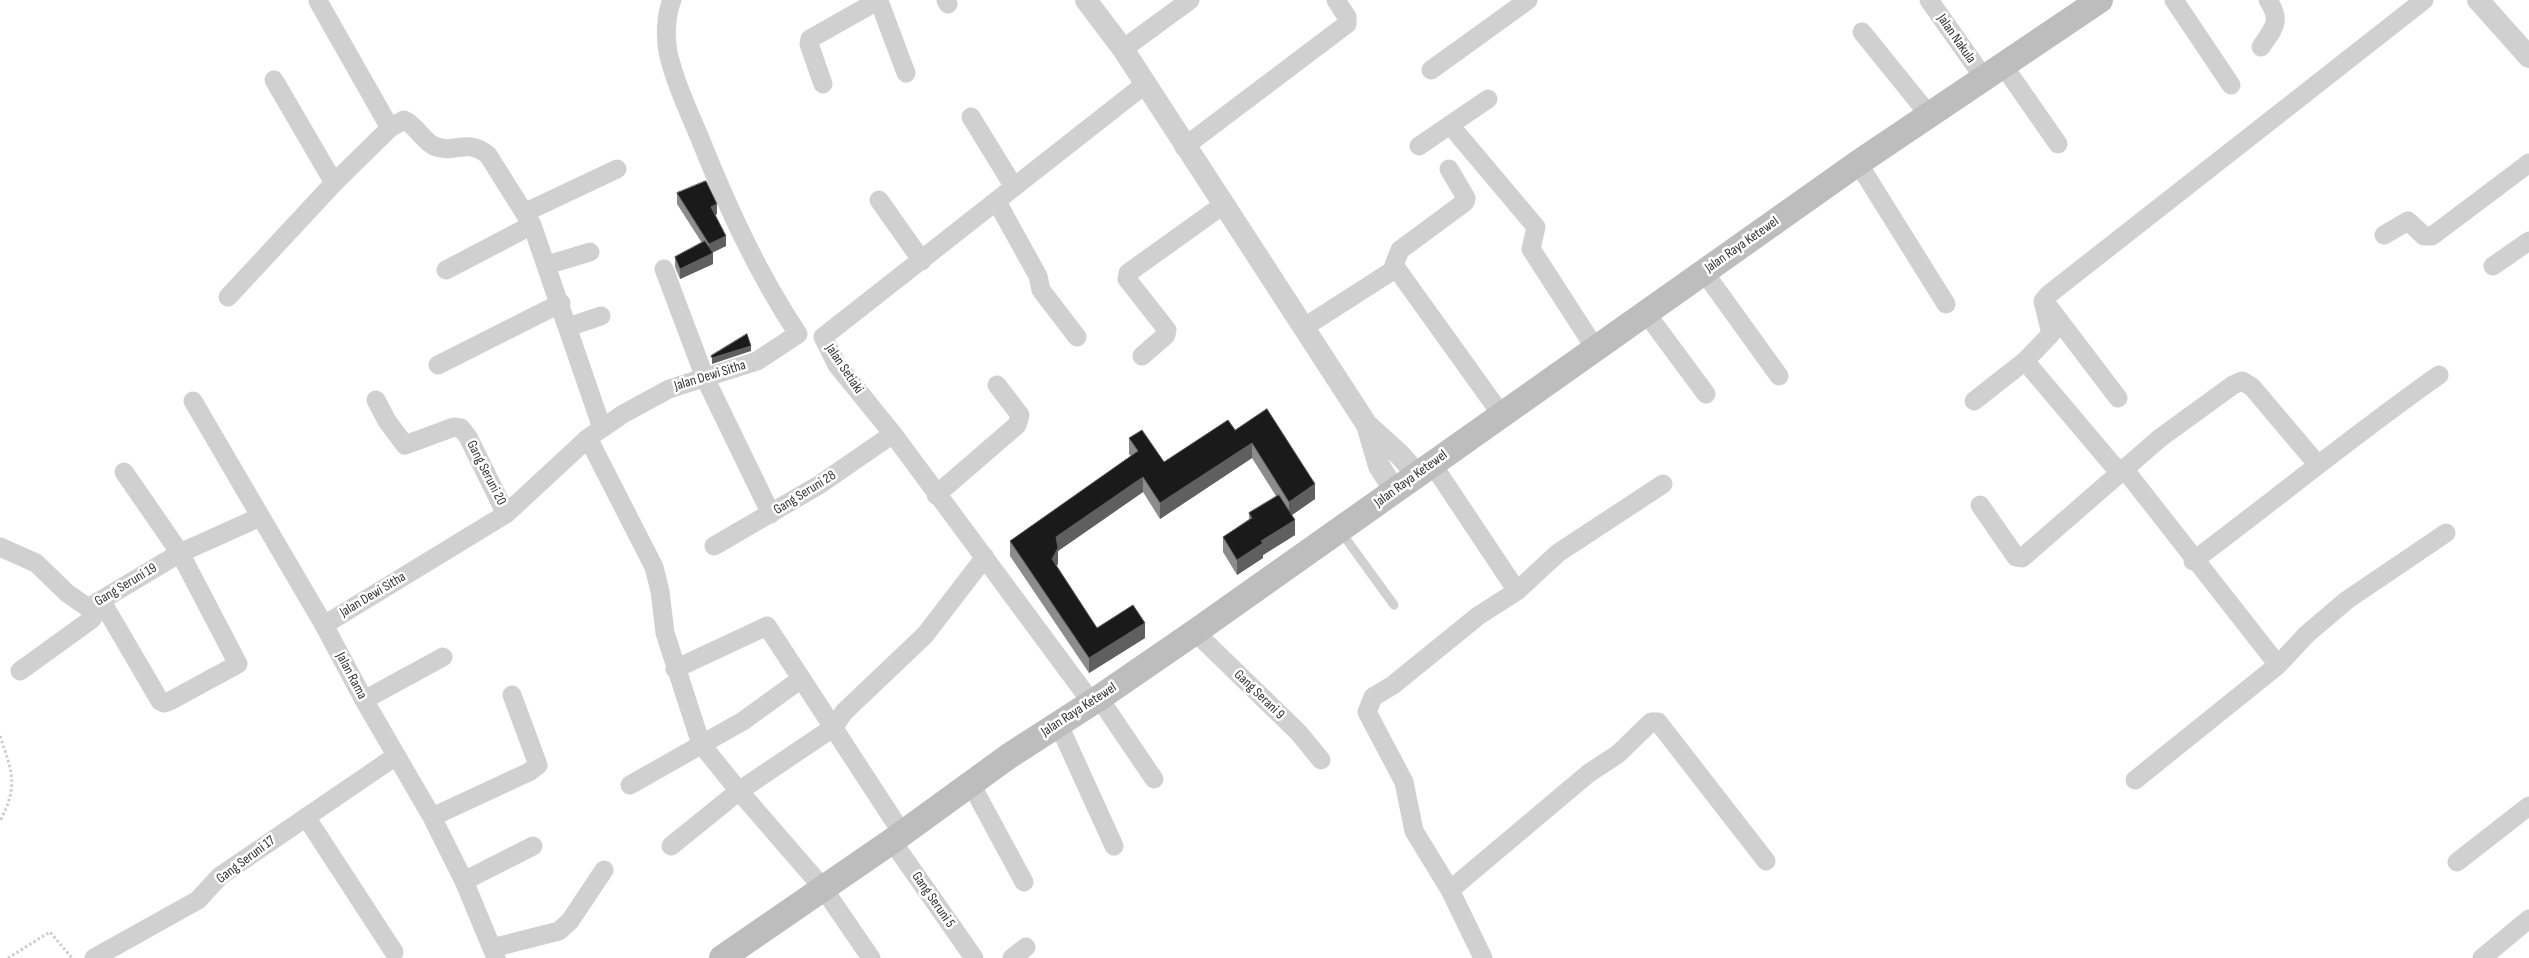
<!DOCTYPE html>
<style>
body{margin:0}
canvas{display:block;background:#fff}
</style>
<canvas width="2529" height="958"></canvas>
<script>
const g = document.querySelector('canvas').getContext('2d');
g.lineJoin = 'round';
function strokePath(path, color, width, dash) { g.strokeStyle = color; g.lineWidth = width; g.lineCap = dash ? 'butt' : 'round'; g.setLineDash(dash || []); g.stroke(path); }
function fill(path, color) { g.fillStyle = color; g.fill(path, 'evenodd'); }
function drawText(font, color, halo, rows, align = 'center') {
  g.font = font + ' "Sofia Sans Condensed",sans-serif'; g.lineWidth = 5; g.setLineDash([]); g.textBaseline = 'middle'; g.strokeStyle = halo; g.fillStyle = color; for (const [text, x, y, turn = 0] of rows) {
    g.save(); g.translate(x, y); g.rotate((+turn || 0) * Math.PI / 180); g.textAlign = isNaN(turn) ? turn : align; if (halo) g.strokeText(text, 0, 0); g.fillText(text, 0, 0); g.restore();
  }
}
strokePath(new Path2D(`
 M0 736C12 772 19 785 0 821
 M8 958 50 932 72 958`), '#cdcdcd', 3, [2.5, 2.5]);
strokePath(new Path2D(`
 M1341 532 1394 605`), '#d0d0d0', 9);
strokePath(new Path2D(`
 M672 0C666 15 665 36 668 52 675 83 689 112 701 141 728 208 758 274 798 334
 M946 0 948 4
 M1929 0 1984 78
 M2174 0 2231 85
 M318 1 390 128
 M879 1 906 73
 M1862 32 1930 116
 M2261 47C2274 27 2282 22 2268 0
 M1123 49 1190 0
 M2003 65 2058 144
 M1431 70 1528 0
 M274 80 334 183
 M823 84 809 44 810 39 879 0
 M971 117 1014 187
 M1450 125 1536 227 1531 249 1595 348
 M1419 146 1488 99
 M1184 147 1347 24V17L1336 0
 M1858 163 1946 304
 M1449 169 1466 198 1465 202 1400 250 1394 265 1501 414
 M879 200 922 261
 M997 202 1038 276 1041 290 1077 337
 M526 212 617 169
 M2384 235 2408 221 2424 236H2432L2529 163
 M547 265 590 252
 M2493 266 2529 241
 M664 269 705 378 771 514
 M446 270 532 225
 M1704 272 1779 376
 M228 297 334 183 390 128 404 120C416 125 423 141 434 146 455 155 465 137 488 155L532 225 602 428
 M2048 306 2118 398
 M1646 313 1706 394
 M568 327 601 316
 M1303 328 1395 269
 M823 337 837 365 893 434 1092 703
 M823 337 1144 85
 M1142 356 1166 335 1167 330 1127 279 1128 273 1223 205
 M2025 361 2112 464 2121 471
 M438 365 561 303
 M376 400 387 421 405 445 454 427 461 428 468 437 506 514
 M193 401 324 625 364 700 432 817 464 881 496 958
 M1974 401 2025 361 2051 334 2043 301 2048 295 2424 0
 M588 438 654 567 660 591 665 633 701 744 739 791 823 888 871 958
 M1433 465 1517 591
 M2125 470 2278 665
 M936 495 1017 425 1020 415 997 385
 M1980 505 2016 557 2022 558 2160 438 2233 385 2242 381 2252 387 2318 465
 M714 546 819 485 893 434
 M0 547 36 563 67 593 87 607 93 605 180 553 260 517
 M2193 561C2276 499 2355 434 2439 375
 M101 600 160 701 164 703 170 701 238 664 180 553 124 472
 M324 625 506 514 588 438 623 414 669 389 757 361 798 334
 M1195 632 1299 733 1321 760
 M675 669 767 626 902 833
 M20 671 92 619 95 614 93 605
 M1099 698 1154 779
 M364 700 443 657
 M1058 723 1114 846
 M2135 780 2278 665 2307 634 2347 600 2446 533
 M971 784 1024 882
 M630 785 743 721 801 679
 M306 817 394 952
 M432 817 529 772 538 765 512 695
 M892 841 974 958
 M671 846 739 791 834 727 844 712 925 635 985 557
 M2457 862 2529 806
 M464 881 533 846
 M1450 890 1589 773 1618 754 1651 722H1658L1766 861
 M492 948 559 931 570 921 604 870
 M94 958 198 900 220 876 396 756
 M1012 958 1026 947
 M1483 958 1450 890 1414 831 1404 782 1367 712 1373 697 1393 685 1478 616 1517 591 1558 553 1663 484
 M2482 958 2529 919`), '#d0d0d0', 19);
strokePath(new Path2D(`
 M1086 0 1123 49 1367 425 1399 454 1418 475
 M2478 0 2529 57
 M1367 425 1379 466 1395 491`), '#d0d0d0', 22);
strokePath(new Path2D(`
 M722 958 892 841 1009 756 1099 698 1195 632 1858 163 2100 0`), '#bdbdbd', 26);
fill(new Path2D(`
 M677 193 717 214 715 215 726 246 712 253 713 264 680 279 675 267V257L702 243 677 204Z
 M1267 409 1315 499 1292 515 1295 535 1263 555V558L1237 575 1223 552V537L1249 519V513L1276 496 1252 458 1160 519 1143 492 1058 551V563L1057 566 1097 628 1145 638 1089 673 1010 556V541L1131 456 1129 454V438L1164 462 1235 430Z`), '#8c8c8c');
fill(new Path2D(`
 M717 204V214L711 218V207Z
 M726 236V246L709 254V244Z
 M713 253V264L680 279V269Z
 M751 346V351L712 364V358Z
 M1252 443V458L1160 519V503Z
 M1143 477V492L1058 551V563L1052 574V559L1056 537Z
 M1315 484V499L1289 517V502Z
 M1295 520V535L1263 555V558L1237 575V560L1261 541Z
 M1145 623V638L1089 673V658Z`), '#5f5f5f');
const building = new Path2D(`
 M706 181 717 204 711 207 726 236 709 244 677 193Z
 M705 241 713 253 680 269 675 257Z
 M747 334 751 346 712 358 711 356Z
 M1267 409 1315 484 1289 502 1252 443 1160 503 1143 477 1056 537 1058 548 1052 559 1097 628 1133 605 1145 623 1089 658 1010 541 1138 451 1129 438 1142 430 1164 462 1228 420 1235 430Z
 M1279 495 1295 520 1261 541 1263 543 1237 560 1223 537 1252 518 1249 513Z`);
fill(building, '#1a1a1a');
strokePath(building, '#5f5f5f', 1);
drawText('14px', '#333', '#fff', [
 ["Jalan Nakula",1956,39,55],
 ["Jalan Raya Ketewel",1742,245,-35],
 ["Jalan Setiaki",844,369,56],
 ["Jalan Dewi Sitha",710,376,-17],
 ["Gang Seruni 20",486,473,63],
 ["Jalan Raya Ketewel",1411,479,-36],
 ["Gang Seruni 28",805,493,-32],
 ["Gang Seruni 19",126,585,-31],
 ["Jalan Dewi Sitha",373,595,-31],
 ["Jalan Rama",351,676,62],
 ["Gang Serani 9",1259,695,44],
 ["Jalan Raya Ketewel",1079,710,-33],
 ["Gang Seruni 17",246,860,-37],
 ["Gang Seruni 5",933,900,55]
]);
</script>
